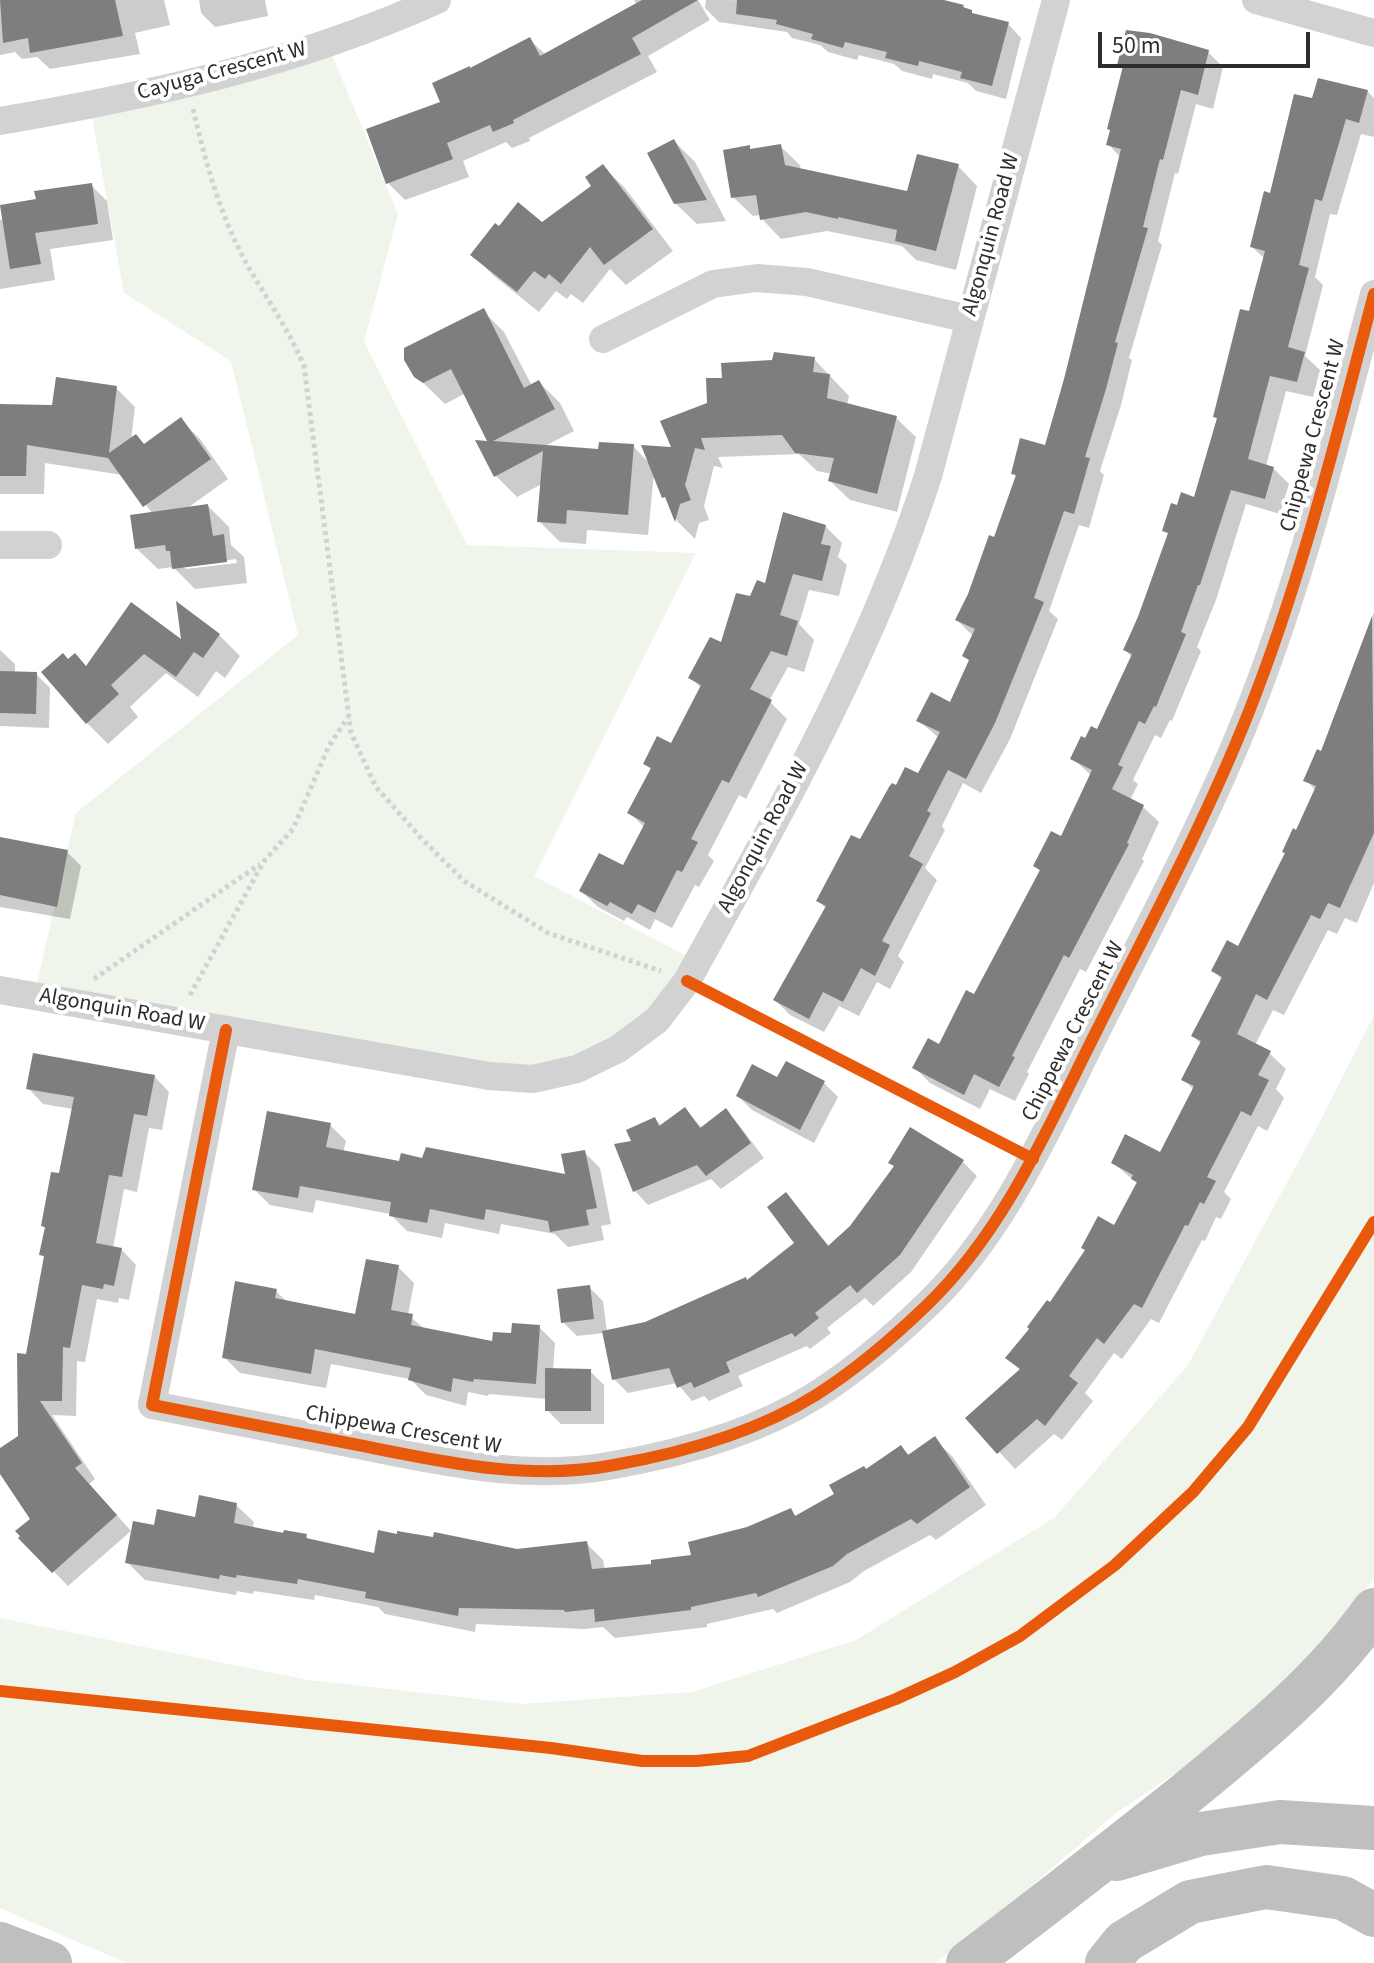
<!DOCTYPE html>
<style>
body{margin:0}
#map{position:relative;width:1374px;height:1963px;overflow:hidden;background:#fff;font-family:"Source Sans 3",sans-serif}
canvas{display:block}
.scale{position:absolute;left:1098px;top:32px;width:212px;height:36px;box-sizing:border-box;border:4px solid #2d2d2d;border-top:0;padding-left:10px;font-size:24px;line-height:28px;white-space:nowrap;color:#2d2d2d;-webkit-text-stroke:6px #fff;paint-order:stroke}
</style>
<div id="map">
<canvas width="1374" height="1963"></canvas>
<div class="scale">50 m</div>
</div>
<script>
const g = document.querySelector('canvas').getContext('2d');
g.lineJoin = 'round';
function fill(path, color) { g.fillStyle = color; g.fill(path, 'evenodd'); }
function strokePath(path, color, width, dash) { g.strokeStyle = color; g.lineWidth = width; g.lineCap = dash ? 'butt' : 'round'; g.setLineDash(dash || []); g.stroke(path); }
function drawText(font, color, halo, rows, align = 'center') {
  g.font = font + ' "Source Sans 3",sans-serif'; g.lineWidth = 8; g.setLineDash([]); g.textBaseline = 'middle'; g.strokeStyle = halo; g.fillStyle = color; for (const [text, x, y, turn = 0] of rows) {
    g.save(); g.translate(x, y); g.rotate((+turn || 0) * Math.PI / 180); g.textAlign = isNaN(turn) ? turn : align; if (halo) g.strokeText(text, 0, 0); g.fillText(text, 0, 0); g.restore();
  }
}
fill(new Path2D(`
 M327 43 398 214 364 342 467 545 696 553 534 876 698 962 657 1020 533 1079 34 996 76 813 298 635 231 361 124 293 90 106Z
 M1374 1015V1578L1331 1635 1291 1676 1191 1763 1116 1813 1006 1908 935 1963H126L0 1908V1618L309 1680 522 1704 692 1692 856 1640 1054 1518 1188 1365 1315 1131Z`), '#eff5ea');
fill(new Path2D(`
 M0 0H164L170 25 135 33 140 54 50 69 37 57 22 59 15 52 0 55Z
 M199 0H265L268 16 215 27 201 13Z
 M634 0H698L710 20 648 56 657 72 529 138 530 141 512 148 506 142 463 161 469 177 405 200 388 183 469 69 530 40 546 55 637 5Z
 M706 0 942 1 963 7 976 16 1008 24 1021 38 1006 99 976 91 968 83 933 74 932 79 902 71 894 64 859 55 857 60 828 52 820 45 792 38 787 32 719 22 705 8Z
 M1208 52 1223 67 1213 109 1196 104 1178 174 1175 173 1158 241 1162 245 1129 358 1132 360 1121 405 1100 471 1104 475 1089 528 1079 525 1049 611 1058 619 1010 739 981 793 963 783 942 826 945 830 925 868 937 880 898 956 904 962 890 989 877 982 859 1016 839 1006 824 1032 790 1015 775 1000 826 909 818 900 896 787 919 776 939 738 918 720 951 705 971 662 965 656 972 635 957 620 996 539 1017 478 1013 473 1046 447 1066 379 1121 158 1108 144 1124 70 1119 64Z
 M1367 91 1374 98V137L1361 134 1337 215 1330 214 1315 277 1323 285 1305 356 1320 370 1313 397 1286 391 1266 466 1273 468 1289 484 1280 514 1246 504 1216 600 1197 647 1201 651 1172 721 1170 720 1161 738 1155 735 1133 780 1138 784 1130 800 1143 807 1159 822 1142 859 1144 861 1086 972 1080 969 1027 1072 1029 1074 1015 1101 990 1089 980 1109 930 1083 915 1068 940 1046 975 997 1041 872 1035 866 1062 838 1092 776 1072 758 1086 740 1098 731 1132 657 1125 650 1169 535 1165 530 1178 507 1195 499 1218 420 1215 416 1250 313 1265 259 1252 247 1271 195 1313 101Z
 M674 141 695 162 726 221 697 224 675 203Z
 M780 146 800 165 801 171 909 194 958 166 977 186 956 270 916 260 902 246 827 231 781 239 762 219 761 215 753 216 733 197 749 147 752 151Z
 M602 166 624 187 673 251 626 285 610 269 583 303 571 294 567 299 556 291 539 312 494 276 473 255 500 229 542 224 594 186Z
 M91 185 107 201 113 240 50 249 55 280 0 289V220L38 201Z
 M483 311 504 332 532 386 539 382 560 403 574 431 543 447 600 452 633 446 650 464 674 450 724 380 814 359 849 396 847 405 896 418 916 437 897 512 850 500 830 481 832 474 817 471 799 454 718 457 723 468 714 466 704 506 709 520 699 523 695 539 677 521 654 472 648 535 587 530 586 544 560 542 539 521 542 484 517 497 496 476 491 443 466 393 445 404 416 376Z
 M116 388 135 407 131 440 145 445 181 420 200 439 228 479 186 509 208 506 229 527 231 545 244 557 247 583 195 589 173 567 158 569 136 548 153 514 123 475 45 463 44 494H0V405L53 407ZM236 559 237 563 186 569 183 566Z
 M825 526 842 543 838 557 847 565 839 596 809 590 799 624 814 640 804 672 788 667 769 701 787 719 746 799 739 795 708 855 714 861 699 887 695 885 672 928 655 919 650 930 627 917 624 921 598 907 581 891 624 868 645 828 630 813 652 771 645 763 672 746 701 688 691 678 722 645 751 599Z
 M1374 612V883L1357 923 1345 918 1337 934 1328 930 1284 1015 1273 1010 1255 1045 1269 1053 1286 1069 1276 1089 1284 1098 1267 1131 1258 1126 1224 1192 1231 1199 1221 1219 1216 1217 1205 1241 1202 1240 1159 1323 1151 1319 1122 1359 1114 1353 1085 1393 1093 1401 1062 1440 1054 1434 1015 1469 968 1418 1021 1371 1008 1358 1115 1227 1138 1184 1113 1163 1161 1155 1194 1090 1183 1079 1201 1044 1193 1036 1222 980 1213 970 1239 949 1316 791 1306 780 1322 753Z
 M219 635 240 656 225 678 216 671 198 697 166 673 130 707 138 717 108 744 87 723 68 662 87 668Z
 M0 650 15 664V674H36L50 688 49 728 0 726Z
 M0 840 67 852 81 866 70 919 0 907Z
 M154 1076 169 1092 162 1130 149 1128 137 1192 124 1189 113 1248 121 1249 136 1265 129 1300 119 1298 118 1303 97 1299 85 1362 77 1361 76 1416 52 1415 95 1479 89 1484 131 1531 68 1586 21 1538 32 1519 0 1470V1451L20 1437 27 1356 46 1259 42 1255 47 1230 43 1226 61 1176 73 1109 43 1104 28 1088Z
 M824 1083 838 1097 814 1143 752 1110 738 1096Z
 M685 1109 703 1129 725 1111 739 1125 764 1158 721 1189 711 1179 648 1205 635 1191 633 1143 655 1119 662 1126Z
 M330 1125 346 1141 343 1153 401 1163 568 1177 584 1152 600 1168 611 1224 601 1226 604 1240 568 1247 555 1234 501 1224 499 1234 445 1223 442 1238 407 1231 390 1214 316 1200 313 1213 270 1205 254 1189Z
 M910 1130 963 1162 977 1176 911 1272 873 1306 865 1298 827 1328 831 1333 810 1349 807 1346 738 1376 743 1386 709 1401 704 1396 692 1401 677 1383 628 1393 614 1379 604 1333 577 1336 563 1322 589 1287 603 1301 607 1332 646 1324 748 1282 797 1243 786 1195 830 1247 852 1228 895 1168 890 1162Z
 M398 1267 414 1283 408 1315 426 1330 494 1343 539 1327 555 1343 553 1371H590L604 1385V1424H561L547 1410V1399L489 1394 488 1396 468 1392 466 1406 426 1395 410 1379 331 1364 326 1388 240 1373 224 1357 276 1291 288 1303 357 1316Z
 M934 1439 952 1456 986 1505 936 1540 930 1535 864 1571 850 1582 777 1613 773 1609 707 1624V1627L615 1638 603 1627 584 1629 476 1624 475 1632 385 1614 378 1607 315 1595 314 1600 254 1591 253 1594 237 1591 236 1595 145 1580 128 1563 155 1527 196 1519 236 1505 254 1522 253 1528 306 1536 311 1542 376 1555 517 1551 586 1543 603 1560 605 1570 654 1566 693 1557 791 1511 797 1517 837 1495 901 1447 910 1456Z`), '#0003');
fill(new Path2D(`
 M0 0H115L123 36 30 53 28 38 3 43Z
 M642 0H698L632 38 641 54 513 120 514 123 493 132 490 125 447 143 453 159 386 184 366 129 440 102 432 83 470 66V68L530 37 540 56Z
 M737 0H944L964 5 963 7 972 10V13L1009 22 992 86 960 78 962 72 919 61 918 66 885 58 887 52 845 42 843 48 811 39 813 34 776 24 777 20 736 14Z
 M1126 30 1150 33 1209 50 1198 95 1181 90 1163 160 1160 159 1143 227 1148 228 1115 342 1118 343 1106 389 1085 457 1090 458 1074 514 1064 511 1034 598 1044 602 995 723 966 779 948 770 927 811 931 813 909 856 923 864 882 941 890 945 875 976 861 968 843 1002 823 992 809 1019 773 1000 826 906 816 901 851 835 860 839 889 787 892 783 896 785 905 767 918 773 940 732 916 721 931 692 950 702 969 660 962 656 975 629 955 620 968 594 989 535 994 537 1016 475 1011 474 1020 438 1045 445 1064 379 1121 149 1106 145 1110 130 1107 129 1123 66 1117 65Z
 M1318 78 1368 90 1359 123 1346 119 1322 201 1315 199 1299 265 1309 268 1288 347 1305 352 1297 382 1270 376 1248 459 1274 467 1265 499 1231 490 1200 585H1198L1181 632 1186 634 1156 707 1154 706 1145 724 1139 721 1118 765 1123 767 1112 789 1144 805 1127 843 1129 844 1069 958 1064 955 1012 1056 1015 1057 999 1087 974 1074 964 1095 912 1068 928 1038 939 1044 966 990 974 994 1040 870 1033 866 1051 831 1061 836 1092 770 1070 759 1081 736 1085 738 1091 726 1097 729 1132 654 1123 650 1138 617 1168 533 1162 531 1171 503 1177 505 1181 492 1194 497 1217 418 1213 417 1240 309 1249 311 1265 251 1250 247 1264 191 1270 193 1294 94 1312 98Z
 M674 139 707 200 674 204 647 153Z
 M781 144 785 165 907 191 917 154 959 164 936 251 895 241 897 230 838 217V219L806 212 760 220 756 195 731 198 723 150 750 145V149Z
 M603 164 653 229 604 265 590 247 561 284 549 274 545 279 534 271 517 292 470 255 495 223 499 226 518 202 542 222 591 186 585 177Z
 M92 183 98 224 35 233 41 264 10 269 0 205 36 199 34 191Z
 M484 308 524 388 539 380 555 409 493 441 598 449 599 442 634 444 628 515 567 510 566 524 537 522 543 451 494 477 475 440 487 441 451 369 423 383 414 377 404 360V348Z
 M774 352 815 357 813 372 830 374 827 398 897 416 877 494 828 481 834 458 795 453 782 435 701 438 705 450 695 448 685 485 691 500 680 504 675 522 665 497 662 498 641 445 671 447 660 421 707 403 706 378H722L721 363 772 360Z
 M56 377 117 386 109 453 136 434 144 444 181 417 211 459 143 507 108 458 27 445 26 476H0V404L52 405Z
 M208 504 213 536 224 534 227 562 172 569 170 551H166L165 545 135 549 130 515Z
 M783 512 826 525 821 544 831 546 822 581 793 574 780 615 798 621 787 656 771 651 750 689 772 700 729 783 722 780 691 839 698 842 682 872 677 870 655 913 638 904 632 914 610 902 607 906 579 891 599 853 623 865 645 823 627 813 651 768 643 764 657 736 671 743 701 685 688 678 710 637 721 642 736 593 750 596 757 580 765 583Z
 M176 601 220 634 203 658 194 652 176 677 144 654 111 685 119 694 86 724 41 672 63 653 68 659 75 653 86 666 131 602 181 639Z
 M1372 616 1374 833 1340 908 1328 903 1320 919 1311 915 1267 1000 1256 994 1237 1034 1271 1051 1258 1075 1269 1080 1251 1116 1241 1111 1207 1177 1216 1181 1204 1204 1200 1202 1188 1226 1185 1225 1142 1308 1134 1304 1104 1344 1097 1338 1069 1376 1078 1383 1045 1426 1037 1419 997 1454 965 1418 1020 1369 1005 1358 1029 1329 1027 1327 1047 1300 1050 1302 1085 1250 1081 1248 1098 1216 1114 1225 1137 1182 1131 1179 1133 1175 1111 1163 1125 1134 1160 1152 1194 1086 1181 1080 1201 1041 1191 1036 1222 977 1211 971 1227 940 1238 946 1285 853 1282 852 1293 828 1296 830 1316 786 1303 781 1317 749 1321 751Z
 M0 671 37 672 36 714 0 713Z
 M0 837 68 850 57 907 0 895Z
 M33 1053 155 1075 147 1116 134 1114 122 1177 109 1175 96 1243 122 1248 114 1286 104 1284 103 1289 82 1285 70 1348 63 1347 62 1401H40L82 1463 75 1468 117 1515 52 1573 18 1538 20 1536 15 1531 30 1519 0 1474V1448L18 1436 17 1353 26 1354 44 1256 39 1255 45 1227 41 1226 51 1172 59 1173 74 1097 26 1089Z
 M786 1061 825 1081 800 1130 736 1096 752 1064 777 1077Z
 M685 1107 700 1128 726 1108 751 1143 706 1176 697 1165 633 1192 614 1144 631 1141 626 1130 655 1117 659 1126Z
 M267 1111 331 1123 326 1147 399 1161 401 1153 422 1158 426 1147 565 1174 561 1154 585 1150 597 1208 586 1210 589 1225 550 1232 548 1221 486 1209 484 1220 430 1209 427 1223 389 1216 391 1202 300 1186 298 1198 252 1190Z
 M910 1127 964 1160 900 1255 857 1293 850 1285 815 1313 819 1318 795 1337 792 1333 726 1362 730 1372 694 1388 691 1382 677 1388 669 1368 612 1380 602 1331 645 1322 746 1277 747 1280 794 1243 767 1207 786 1192 828 1246 850 1226 894 1166 888 1163Z
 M366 1259 399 1265 391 1310 413 1314 411 1325 492 1341 493 1332 511 1333 512 1323 540 1325 536 1384 474 1379 473 1382 453 1378 451 1392 408 1380 411 1368 315 1349 311 1374 222 1358 235 1281 277 1289 275 1298 355 1314Z
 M590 1285 594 1319 561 1323 557 1289Z
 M545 1368 591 1369V1411H545Z
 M935 1436 970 1487 917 1524 911 1519 847 1554 833 1566 758 1597 756 1593 691 1607V1610L595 1622 594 1609 565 1612 564 1610 459 1608 458 1616 365 1598 366 1592 298 1579 297 1584 237 1575 236 1578 220 1575 219 1579 125 1563 133 1521 154 1525 157 1509 195 1517 199 1495 237 1503 234 1523 283 1533 284 1530 307 1534 306 1538 374 1553 378 1530 397 1534V1531L433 1537 434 1532 517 1549 587 1541 592 1569 651 1564V1560L691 1555 688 1542 747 1527 791 1508 795 1516 834 1494 829 1485 864 1466 866 1469 901 1445 908 1455Z`), '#7e7e7e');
strokePath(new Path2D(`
 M193 109C206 164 221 219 249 268 268 301 289 330 304 366L351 733 376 787 421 838 464 881 548 933 661 971
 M94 979 260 864
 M190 995 264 861 293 829 329 746 348 717`), '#d2d2d2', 5, [4, 4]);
strokePath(new Path2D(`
 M1256 0 1374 33
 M0 121C152 95 295 64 437 0
 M603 339 713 284 757 278 807 282 969 319
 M0 545H48
 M0 990 489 1076 533 1079 577 1069 618 1049 657 1020 687 981C777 818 871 654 928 476L1056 0
 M226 1030 152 1405C219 1418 286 1431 353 1444 439 1461 527 1482 614 1465 682 1453 757 1432 816 1395 857 1369 894 1337 929 1303 1006 1228 1049 1125 1097 1030 1149 926 1205 822 1248 714 1302 578 1337 435 1374 294`), '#d2d2d2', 28);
strokePath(new Path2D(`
 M1117 1859 1201 1834 1280 1822 1374 1828
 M0 1944 50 1963
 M968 1963C1042 1907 1115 1850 1188 1792 1255 1737 1324 1681 1374 1610
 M1107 1963 1124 1942 1190 1902 1266 1887 1343 1898 1374 1915`), '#bfbfbf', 44);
strokePath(new Path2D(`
 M687 981 1033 1159
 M226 1030 152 1405C219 1418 286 1431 353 1444 439 1461 527 1482 614 1465 682 1453 757 1432 816 1395 857 1369 894 1337 929 1303 1006 1228 1049 1125 1097 1030 1149 926 1205 822 1248 714 1302 578 1337 435 1374 294
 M0 1691 551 1748 642 1761H696L748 1756 896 1699 955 1672 1020 1636 1115 1565 1193 1492 1248 1427 1374 1222`), '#e8590c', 12);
drawText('22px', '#2d2d2d', '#fff', [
 ["Cayuga Crescent W",222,72,-15],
 ["Algonquin Road W",992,235,-75],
 ["Chippewa Crescent W",1314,436,-75],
 ["Algonquin Road W",764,838,-62],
 ["Algonquin Road W",122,1011,10],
 ["Chippewa Crescent W",1074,1032,-63],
 ["Chippewa Crescent W",403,1431,10]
]);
</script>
